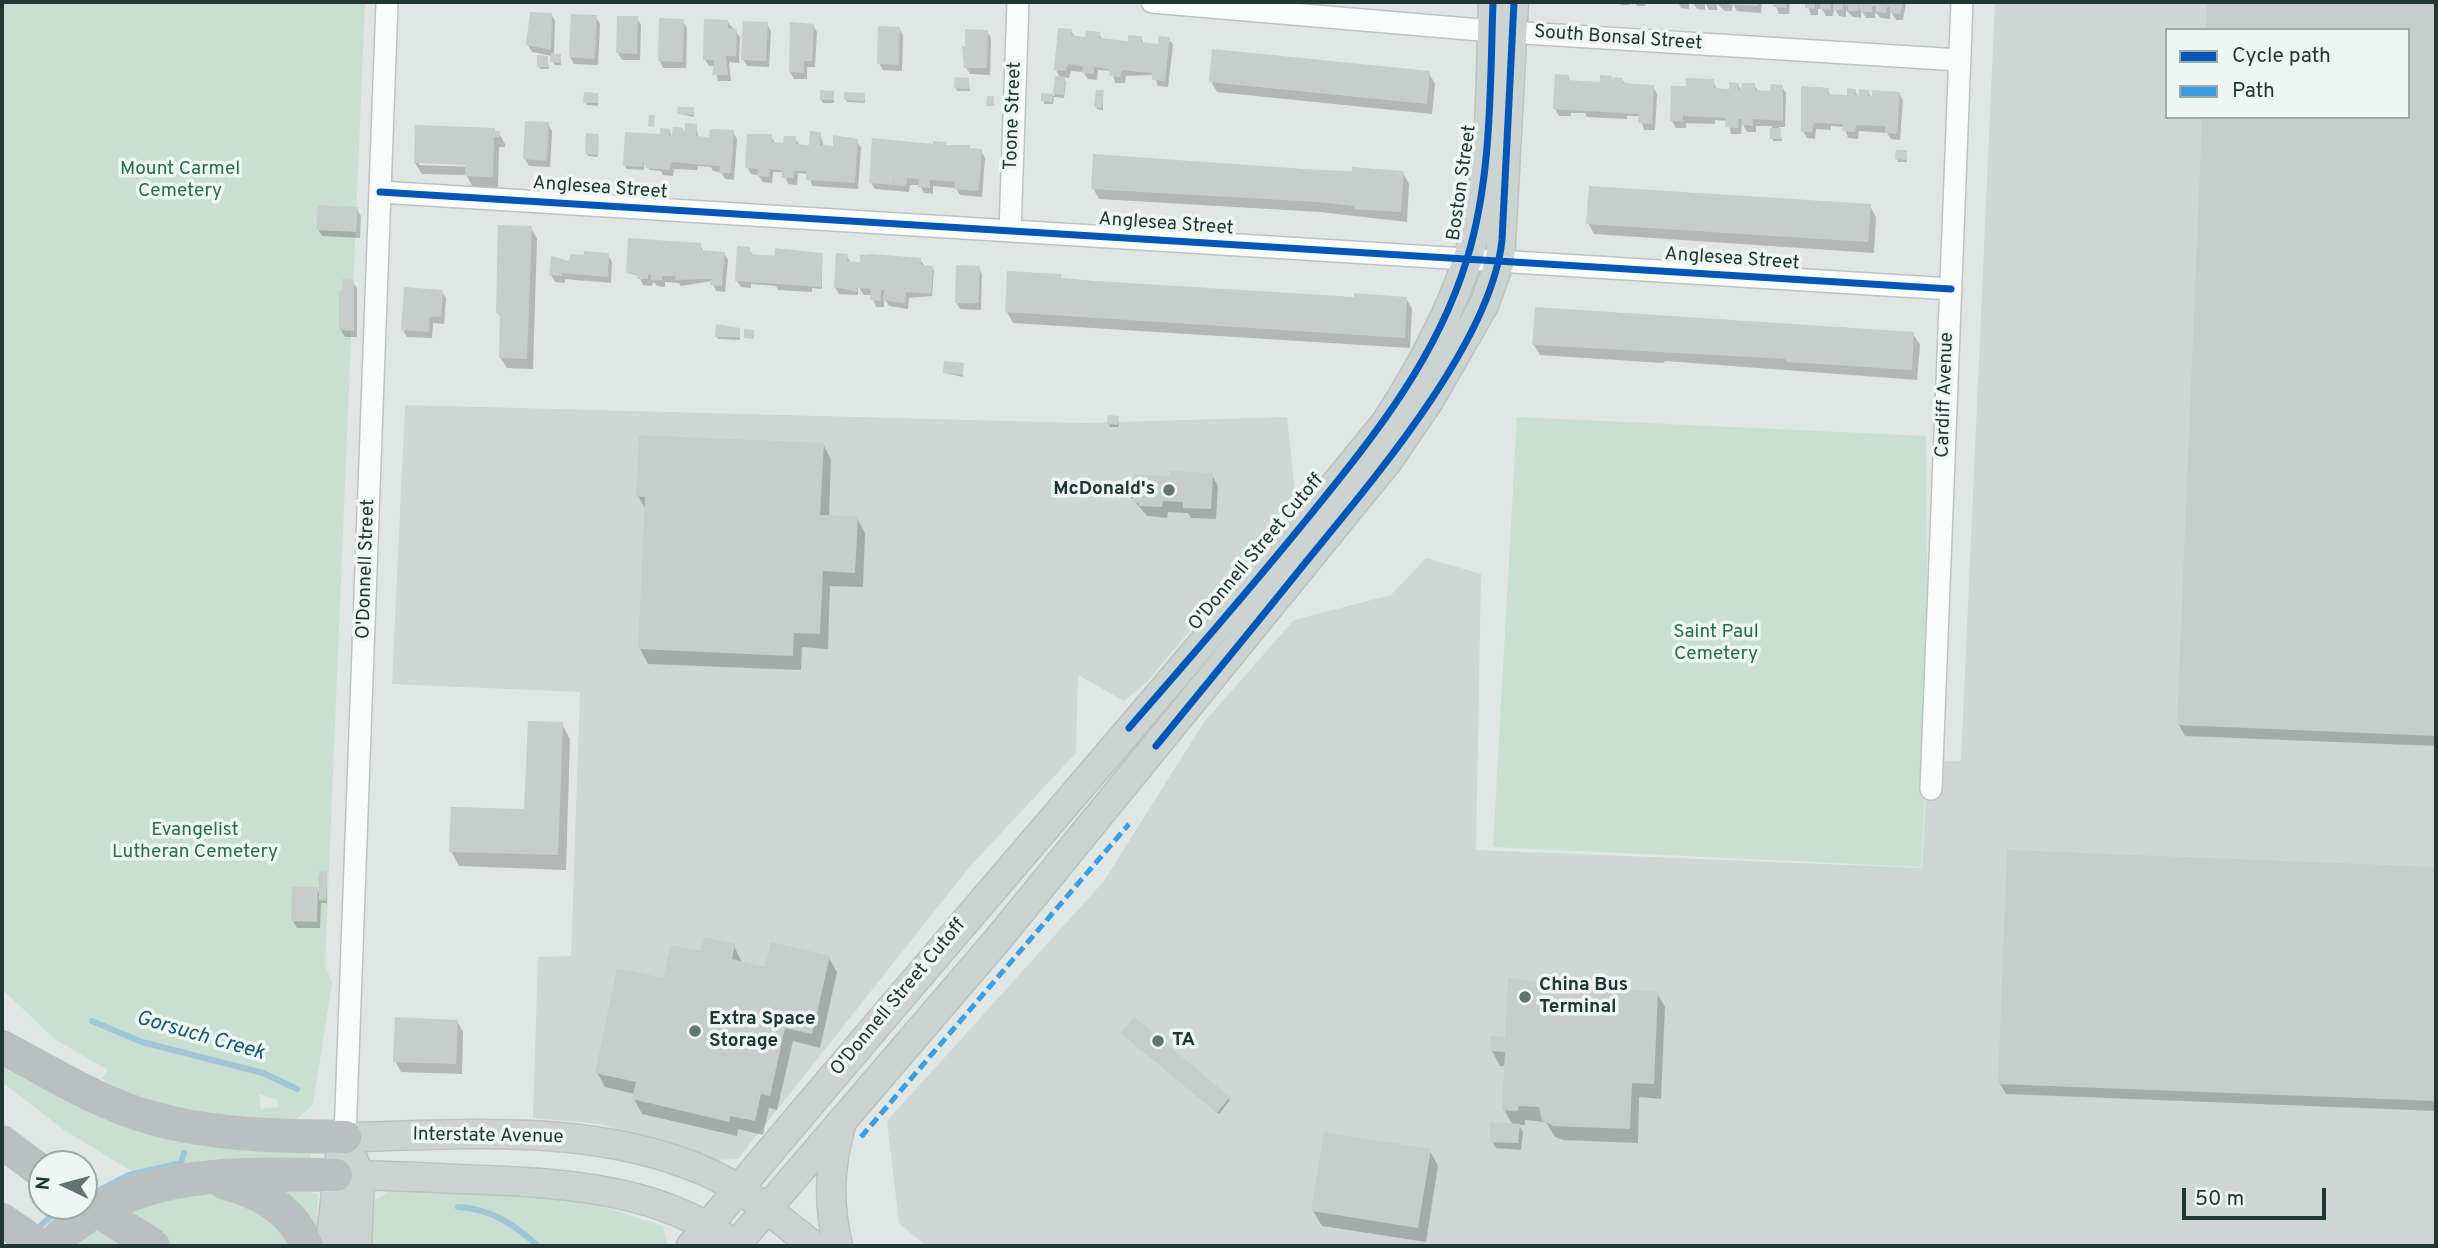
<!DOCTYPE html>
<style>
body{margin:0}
#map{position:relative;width:2438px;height:1248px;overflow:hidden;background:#e0e6e4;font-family:Overpass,sans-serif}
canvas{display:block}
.frame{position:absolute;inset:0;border:4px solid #203734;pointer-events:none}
.legend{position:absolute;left:2165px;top:28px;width:245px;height:91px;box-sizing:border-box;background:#edf6f3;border:2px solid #9baaa7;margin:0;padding:9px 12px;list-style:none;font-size:21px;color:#203734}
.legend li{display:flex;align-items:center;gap:14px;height:35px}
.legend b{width:35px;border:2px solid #9baaa7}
.north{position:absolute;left:28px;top:1150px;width:70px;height:70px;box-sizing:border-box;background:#edf6f3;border:2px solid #9baaa7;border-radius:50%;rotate:275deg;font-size:19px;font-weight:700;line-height:28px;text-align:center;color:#203734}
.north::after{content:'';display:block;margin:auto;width:24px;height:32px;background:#637472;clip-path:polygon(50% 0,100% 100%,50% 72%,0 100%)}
.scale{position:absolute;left:2182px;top:1188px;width:144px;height:32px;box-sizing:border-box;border:4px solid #203734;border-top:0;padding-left:9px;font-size:21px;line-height:24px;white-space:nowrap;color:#203734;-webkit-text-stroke:5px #edf6f3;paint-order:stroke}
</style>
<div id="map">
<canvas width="2438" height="1248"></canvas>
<div class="frame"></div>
<ul class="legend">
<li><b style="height:9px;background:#0057b8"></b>Cycle path</li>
<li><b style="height:9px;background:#3c9ee2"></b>Path</li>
</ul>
<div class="north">N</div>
<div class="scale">50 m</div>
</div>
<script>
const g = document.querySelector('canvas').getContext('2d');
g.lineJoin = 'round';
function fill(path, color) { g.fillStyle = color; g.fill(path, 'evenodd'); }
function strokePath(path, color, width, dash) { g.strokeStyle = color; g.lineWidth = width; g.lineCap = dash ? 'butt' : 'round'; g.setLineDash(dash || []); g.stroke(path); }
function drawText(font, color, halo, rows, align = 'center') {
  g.font = font + ' Overpass,sans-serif'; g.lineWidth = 7; g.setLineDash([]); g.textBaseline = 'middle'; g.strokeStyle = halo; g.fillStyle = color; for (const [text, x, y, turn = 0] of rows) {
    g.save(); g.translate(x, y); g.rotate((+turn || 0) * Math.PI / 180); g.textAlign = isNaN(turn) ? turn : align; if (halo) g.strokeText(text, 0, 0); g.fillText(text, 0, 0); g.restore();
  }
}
fill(new Path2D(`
 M1995 2H2436V1246H926L899 1223 887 1121 1104 881 1204 722 1294 620 1391 595 1426 558 1481 574 1476 850 1922 868 1928 762 1961 761ZM2167 30H2408V117H2167Z
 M405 405 1084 423 1287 417 1295 493 1292 509 1147 682 1124 701 1078 675 1076 753 971 865 738 1159 716 1160 600 1124 533 1118 538 957 571 956 580 692 392 684Z`), '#ced7d4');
fill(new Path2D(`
 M2 2H365L325 965 332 983 313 1104C305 1112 297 1120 287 1123 253 1133 127 1102 102 1078L108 1070 56 1040 2 989ZM259 1094 277 1100 279 1107 261 1109Z
 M1517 417 1926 436 1928 740 1921 867 1493 847Z
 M2 1066C100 1124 199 1142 311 1154L310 1164 140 1176 64 1130 2 1082Z
 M272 1189H312V1193L318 1194 316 1241Z
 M413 1189 538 1195 599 1205 663 1226 668 1246H369L375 1200 392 1190Z
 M212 1192 264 1212 295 1246H66L123 1213 174 1193Z`), '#c9dfd2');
fill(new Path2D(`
 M1619 2H1630V5H1621Z
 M1635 2H1646L1645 6H1637Z
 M1678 2H1790L1789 14H1779L1775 3 1762 2 1761 13 1737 11 1733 4 1732 11H1725L1717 4V10H1709L1705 3V10L1697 9 1693 3H1689V9L1681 8Z
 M1807 2H1914L1906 3 1903 20H1896L1890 10V19L1881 18 1875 12V18H1866L1861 9V18L1853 17 1846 10V17L1839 16 1834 8 1833 16H1826L1822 9H1818V15H1811Z
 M2209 2H2436V746L2185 736 2179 725 2408 117V30H2208Z
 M551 14 555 21 554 55H560L561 65H554L552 56 532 52 528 45Z
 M596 17 600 24 598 65 574 64 570 57Z
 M637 18 641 25 640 60H622L618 53Z
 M683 21 687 28 686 68H663L660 61Z
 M727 21 740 37 739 63 729 62 731 81H718L715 66H709L705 59Z
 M767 24 771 31 769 67 747 66 743 59Z
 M813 25 817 32 815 67H807V79H794L790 72Z
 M899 28 903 35 902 71 883 70 879 63Z
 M987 31 991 38 990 75 970 74 966 67Z
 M1071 31 1075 37 1087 39 1099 34 1103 40 1127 43 1141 38 1144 44 1156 51 1169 39 1173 45 1168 87 1158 86 1154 75 1126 76 1125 83H1115L1112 71 1098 70 1097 80 1088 79 1083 72 1071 71 1069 78 1063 77 1066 82 1064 98 1054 97 1053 104H1044L1043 95 1054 96 1056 78 1061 79 1056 70Z
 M547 57 549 69H540L539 66Z
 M1429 73 1435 84 1432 114 1217 92 1211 81Z
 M1568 76 1571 82 1602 84 1611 78 1615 85 1622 79 1626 85 1653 87 1657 94 1655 130H1644L1640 116H1627V119L1587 117 1585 113H1571V116H1559L1555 109Z
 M968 79 970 91H957L956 88Z
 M1713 81 1717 90 1726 91 1738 85 1743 93 1754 85 1759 92 1772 93 1782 87 1786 93 1785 127H1779L1782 141H1773L1772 126H1756V132H1747L1742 123 1741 134H1731L1728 121 1715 120V124L1686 123V128H1676L1672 121 1688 88Z
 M1827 89 1831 96 1849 97 1855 91 1861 101 1868 91 1872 100 1899 93 1903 100 1900 140 1891 139 1887 133 1859 131 1858 139 1848 138 1844 127 1831 126V130L1816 129 1815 139 1807 138 1803 131Z
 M833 92 834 103H823L821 100Z
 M1103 92V110L1097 109 1096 106Z
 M597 94 598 106 587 105 585 102Z
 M864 95 865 103 847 102 846 99Z
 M693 109 694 117 679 114Z
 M548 124 552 131 550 167 529 166 525 159Z
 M696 126 699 139 733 132 737 139 734 180 725 179 721 172 713 171 711 167 698 166 697 170 674 169 673 176 663 175 661 171 649 170 645 159 644 170 626 169 625 166 658 136 669 131 674 139 682 129 685 134Z
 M496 133H499L505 144V147H499L498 188 473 187 466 175 422 174 415 163ZM419 162 474 164V167L419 165Z
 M820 133 824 147 834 148 857 141 861 148 858 189 812 186 809 174 798 173 797 185 788 184 784 172H773L772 183 763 182 758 175 751 174 747 167 771 136 775 143 782 145 795 138 800 146 810 152Z
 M598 136V157L588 156 587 154Z
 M935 146 981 151 985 158 982 197 960 195 956 188 933 186V194L924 193 920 185H910L909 192 875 189 871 183Z
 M1906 152 1907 162H1898L1897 159Z
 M1318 172 1403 173 1409 184 1407 222 1320 212 1099 199 1093 188Z
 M1870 206 1876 217 1874 253 1594 234 1588 223Z
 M357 209 361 216 360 238 322 236 318 229Z
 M531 228 537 239 533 369 507 368 500 357 502 319 497 312Z
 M700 245 704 252 724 253 728 260 725 292 716 291 712 281 681 286 679 283 665 282V287L657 286 654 282 651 286 643 285 639 276 628 273Z
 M749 249 753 256 822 255V289L812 288V292L778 290 776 286 751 284V288L741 287 737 281Z
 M608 255 612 262 611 283 565 279V283L555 282 551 275 571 263Z
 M847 256 851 263 920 259 925 267 934 270 932 296 909 298 908 309 889 306 884 298V307H876L872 295H864L858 286V295L839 294 835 287Z
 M978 267 982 274 981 310 960 309 956 302Z
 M1060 276 1062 280 1355 298H1406L1412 309 1410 348 1013 323 1007 312Z
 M353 282 357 288V337H345L341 330Z
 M442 292 446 298 444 324 433 323 432 338 407 337 403 330Z
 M739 330 740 340 718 339 717 337Z
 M1913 334 1920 345 1917 380 1666 361 1663 363 1540 355 1534 345Z
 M963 365V377L945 373Z
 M1118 418 1119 427H1110L1109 424Z
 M823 444 831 459 829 517 857 518 865 533 863 587 830 586 828 649 802 647 801 670 648 664 640 649 646 510 638 496Z
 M1212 475 1218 486 1216 519 1191 518 1188 513 1168 512 1167 518 1147 516 1124 489 1172 477Z
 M562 724 570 739 566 870 459 866 451 851 526 811Z
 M2009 852 2436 868V1111L2006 1094 2000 1084Z
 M326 873 327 903H321L320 928H297L293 921 317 889 321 896Z
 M734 946 742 963 766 969 829 958 837 972 820 1048 793 1041 777 1110 769 1108 763 1135 738 1129 737 1136 642 1114 634 1099 635 1094 605 1087 597 1072 664 981 702 954Z
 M1546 988 1657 993 1665 1007 1661 1099 1639 1097 1638 1143 1563 1140 1555 1137 1546 1122 1525 1120V1125H1519L1523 1132 1521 1150 1496 1148 1492 1141 1513 1125 1504 1110 1506 1066H1500L1492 1051 1507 1038Z
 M457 1021 463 1032 462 1074 401 1072 395 1061Z
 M1125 1036 1229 1098 1230 1100 1219 1114Z
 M1430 1151 1438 1166 1426 1242 1322 1226 1313 1211Z`), '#0003');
strokePath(new Path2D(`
 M92 1021 142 1042 263 1073 297 1089
 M92 1194 129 1175 181 1163 184 1153
 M458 1207C490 1208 515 1225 538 1246
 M35 1231 51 1216 70 1206`), '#a1c6d4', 6);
fill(new Path2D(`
 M1731 2H1759L1758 6 1731 5Z
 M1774 2H1787L1786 8 1773 7Z
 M1805 2H1815V9L1805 8Z
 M1821 2H1831L1830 10 1820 9Z
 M1833 2H1903L1900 14 1890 13V7H1887L1886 13 1876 12V6H1872V12H1861L1858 5V11H1848V5L1843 4V10H1833Z
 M2207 2H2436V736L2177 725 2202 117H2408V30H2206Z
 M530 12 552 13 551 50 526 45Z
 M571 14 597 15 595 59 569 57Z
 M617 16H638L637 54 616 53Z
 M659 18 684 19 683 62 658 61Z
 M704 19 728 20V28L737 29 736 56H726L728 75H712L714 60H703Z
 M743 21 768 22 766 61 741 60Z
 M790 22 814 24 812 61H804V73L789 72Z
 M878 26 900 27 899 65 877 64Z
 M1058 28 1072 29 1071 35 1085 37 1086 31 1100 32 1099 38 1128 41V35L1142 36 1141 42 1158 44 1159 36 1170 37 1165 81 1152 80V73L1138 72 1122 70 1121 77 1109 76 1110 69 1094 67V74L1082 73 1083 66 1068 64 1066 71 1054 70Z
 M965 29 988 30 987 68H964L962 46 965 47Z
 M1212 49 1430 71 1427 104 1209 82Z
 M551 53 561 54 560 63 550 62Z
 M537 55 548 56V67H537Z
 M1555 74 1569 75V80L1600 82V75L1612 76V83L1613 77 1623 78V83L1654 85 1652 124 1638 123 1639 114 1553 109Z
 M1055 76 1065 77 1064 95 1053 94 1052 102 1041 101V93L1053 94Z
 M955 77 969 78V89L954 88Z
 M1686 78 1714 79V88L1729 89V82L1739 83 1738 89 1741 90 1742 83H1755V90L1770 91 1771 84 1783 85V121L1753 119V126L1741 125 1742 119H1739L1738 128 1725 127 1726 118 1683 116V122L1670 121 1671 86H1686Z
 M1801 86 1829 88 1828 94H1831L1847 95V88L1856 89 1855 95H1859V89L1869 90 1868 96H1872V90L1900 92 1897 134 1885 133V126L1856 125 1855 132 1842 131 1843 124 1814 123 1812 132H1801Z
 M820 90 834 91V100H820Z
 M1096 90H1104L1102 108 1094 107Z
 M584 92 598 93V103H583Z
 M844 92 865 93 864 101 844 100Z
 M987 96H994V106H986Z
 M678 107H694L693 115 677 114Z
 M649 115H655L654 127 648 126Z
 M525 121 549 122 547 161 523 159Z
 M685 123 697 124 696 136 709 137 710 129 734 130 731 173H719L720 166 694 164 671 162 670 170 646 168 644 161 643 167 623 166 625 132 660 134V128L670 129 669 135H672L673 127 683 128 684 136Z
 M415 125 495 128V131H500V137H494L493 177 465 176V165L414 163Z
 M1770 128H1781V139H1770Z
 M810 131 821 132 820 145 833 146V135L858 139 855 183 806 180V171H794V178H782V170L770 169 769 177 757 176 758 169 745 168 747 134H772V142L783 143 784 136H796V144L809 145Z
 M586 133 599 134 598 155 585 154Z
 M872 138 933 144V141L946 142V145H970V148L982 149 979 191 954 189 955 182 930 180V188L918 187 919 179 907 178 906 186 894 185 893 178V185L869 183Z
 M1896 150H1907L1906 160 1895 159Z
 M1093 154 1319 170 1352 171V167L1404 171 1401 212 1354 209V206L1317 202 1091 189Z
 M1589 186 1871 204 1868 242 1586 224Z
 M318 205 358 207 356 232 316 230Z
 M498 225 532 226 527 359 499 358 500 313H496Z
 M628 238 701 243V250L725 252 722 286 710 285 711 279 675 280 676 276H662V280H651V275H648V279H637V274L626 273Z
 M737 246 750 247V254L774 256 775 248 823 253 821 287 735 281Z
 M584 251 609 253 608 277 562 273V276L549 275 551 256 569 261 570 254 584 255Z
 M836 253 848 254 847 261 860 262V255L872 254 921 258V265L933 266 931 294 906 292 905 303 894 302 883 300 884 290H881V301L870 300 871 289 857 288V292L834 287Z
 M956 265 980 266 978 303H955Z
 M1007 271 1061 274V278L1096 281 1354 297V293L1407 297 1405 338 1005 312Z
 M342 279 354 280V331L339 330V291H342Z
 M404 287 443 290 441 317H430L429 332 401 330Z
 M1535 307 1914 332 1912 370 1788 362 1785 359 1532 345Z
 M716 324 740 328V337H715Z
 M744 329 754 330V339L744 338Z
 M944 361 964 363 963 375 943 373Z
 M1108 415 1119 416 1118 425 1107 424Z
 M639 435 824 443 820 515 858 516 855 573 823 571 820 634 794 633 793 656 638 649 645 497H636Z
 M1171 471 1213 473 1211 509 1183 508V502L1163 501 1162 507 1139 506V503L1133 502V497H1129L1130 490H1122V484L1133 485 1134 474 1170 476Z
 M528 721 563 722 558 855 449 852 451 807 524 809Z
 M2007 850 2436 867V1101L1998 1084Z
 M319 871 327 872 326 901 319 900V881L316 877H319Z
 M292 887H318L317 922 291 921Z
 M704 937 735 944 732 959 765 967 771 942 830 956 812 1034 785 1028 770 1096 761 1094 755 1121 730 1116 729 1122 632 1099 636 1082 595 1073 617 968 663 978 671 945 701 951Z
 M1508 978 1546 983V986L1658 991 1654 1084 1632 1083 1630 1129 1553 1126 1542 1120 1539 1107 1518 1106V1111L1502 1110 1505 1052 1490 1051 1491 1036 1505 1037Z
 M395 1017 458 1020 456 1064 393 1062Z
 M1134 1017 1230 1097 1217 1113 1121 1033Z
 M1490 1122 1520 1124 1518 1143 1490 1142Z
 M1324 1132 1431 1149 1418 1228 1311 1211Z`), '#c7cdcb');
const minor = new Path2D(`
 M1152 2 1492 31 1960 60
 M380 192 1951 289
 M1010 231 1018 2
 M1931 789 1962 2
 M345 1137 387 2`);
const major = new Path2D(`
 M345 1137C466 1135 595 1122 709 1173 747 1190 781 1221 814 1246
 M353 1159 360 1175 357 1246
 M336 1175C377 1175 418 1177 459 1179 544 1182 649 1185 722 1236
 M330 1246 340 1157
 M691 1246C920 969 1160 701 1386 422 1419 371 1448 318 1467 261 1493 179 1490 86 1493 2
 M735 1246 999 938 1331 531 1388 461 1429 401 1484 305 1500 261 1514 2
 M838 1246C828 1203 829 1168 841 1125`);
const highway = new Path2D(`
 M2 1047C48 1071 102 1105 152 1118 216 1136 280 1136 345 1137
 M2 1142 42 1172
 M225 1183C261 1192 293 1210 307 1246
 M2 1220 40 1246
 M49 1246C134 1167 227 1174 336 1175`);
strokePath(minor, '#bdc3c1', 24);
strokePath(major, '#bbc3c1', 31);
strokePath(highway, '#bbc3c1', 34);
strokePath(minor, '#fafbfb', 21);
strokePath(major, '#ccd4d2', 28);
strokePath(highway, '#b9c0bf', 32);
const highwayBridge = new Path2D(`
 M84 1202 154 1246`);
strokePath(highwayBridge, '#bbc3c1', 34, []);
strokePath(highwayBridge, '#b9c0bf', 32);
strokePath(new Path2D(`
 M861 1137 1129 824`), '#3c9ee2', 5, [10, 5]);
strokePath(new Path2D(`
 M380 192 1951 289
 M1129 728C1191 657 1252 587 1311 514 1375 435 1437 358 1467 259 1492 177 1490 86 1493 2
 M1156 746C1204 687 1253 628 1301 568 1367 487 1491 345 1502 240L1514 2`), '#0057b8', 7);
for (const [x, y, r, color] of [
 [1169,490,7,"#637472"],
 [1525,997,7,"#637472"],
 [695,1031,7,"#637472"],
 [1158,1041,7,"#637472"]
]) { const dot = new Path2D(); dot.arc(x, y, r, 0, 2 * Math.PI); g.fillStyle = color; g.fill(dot); strokePath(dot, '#edf6f3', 2.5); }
drawText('19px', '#203734', '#edf6f3', [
 ["South Bonsal Street",1618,39,4],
 ["Toone Street",1014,116,-88],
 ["Boston Street",1463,183,-82],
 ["Anglesea Street",600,189,4],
 ["Anglesea Street",1166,225,4],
 ["Anglesea Street",1732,260,4],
 ["Cardiff Avenue",1946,395,-88],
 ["O'Donnell Street Cutoff",1257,553,-50],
 ["O'Donnell Street",367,569,-88],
 ["O'Donnell Street Cutoff",899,998,-50],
 ["Interstate Avenue",488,1137,1]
]);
drawText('19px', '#2c6c4d', '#edf6f3', [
 ["Mount Carmel",180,170],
 ["Cemetery",180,192],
 ["Saint Paul",1716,633],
 ["Cemetery",1716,655],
 ["Evangelist",195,831],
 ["Lutheran Cemetery",195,853]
]);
drawText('bold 19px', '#203734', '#edf6f3', [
 ["McDonald's",1155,490,"right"],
 ["China Bus",1539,986],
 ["Terminal",1539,1008],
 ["Extra Space",709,1020],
 ["Storage",709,1042],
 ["TA",1172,1041]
], 'left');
drawText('italic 21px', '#1d5870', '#edf6f3', [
 ["Gorsuch Creek",200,1037,16]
]);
</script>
